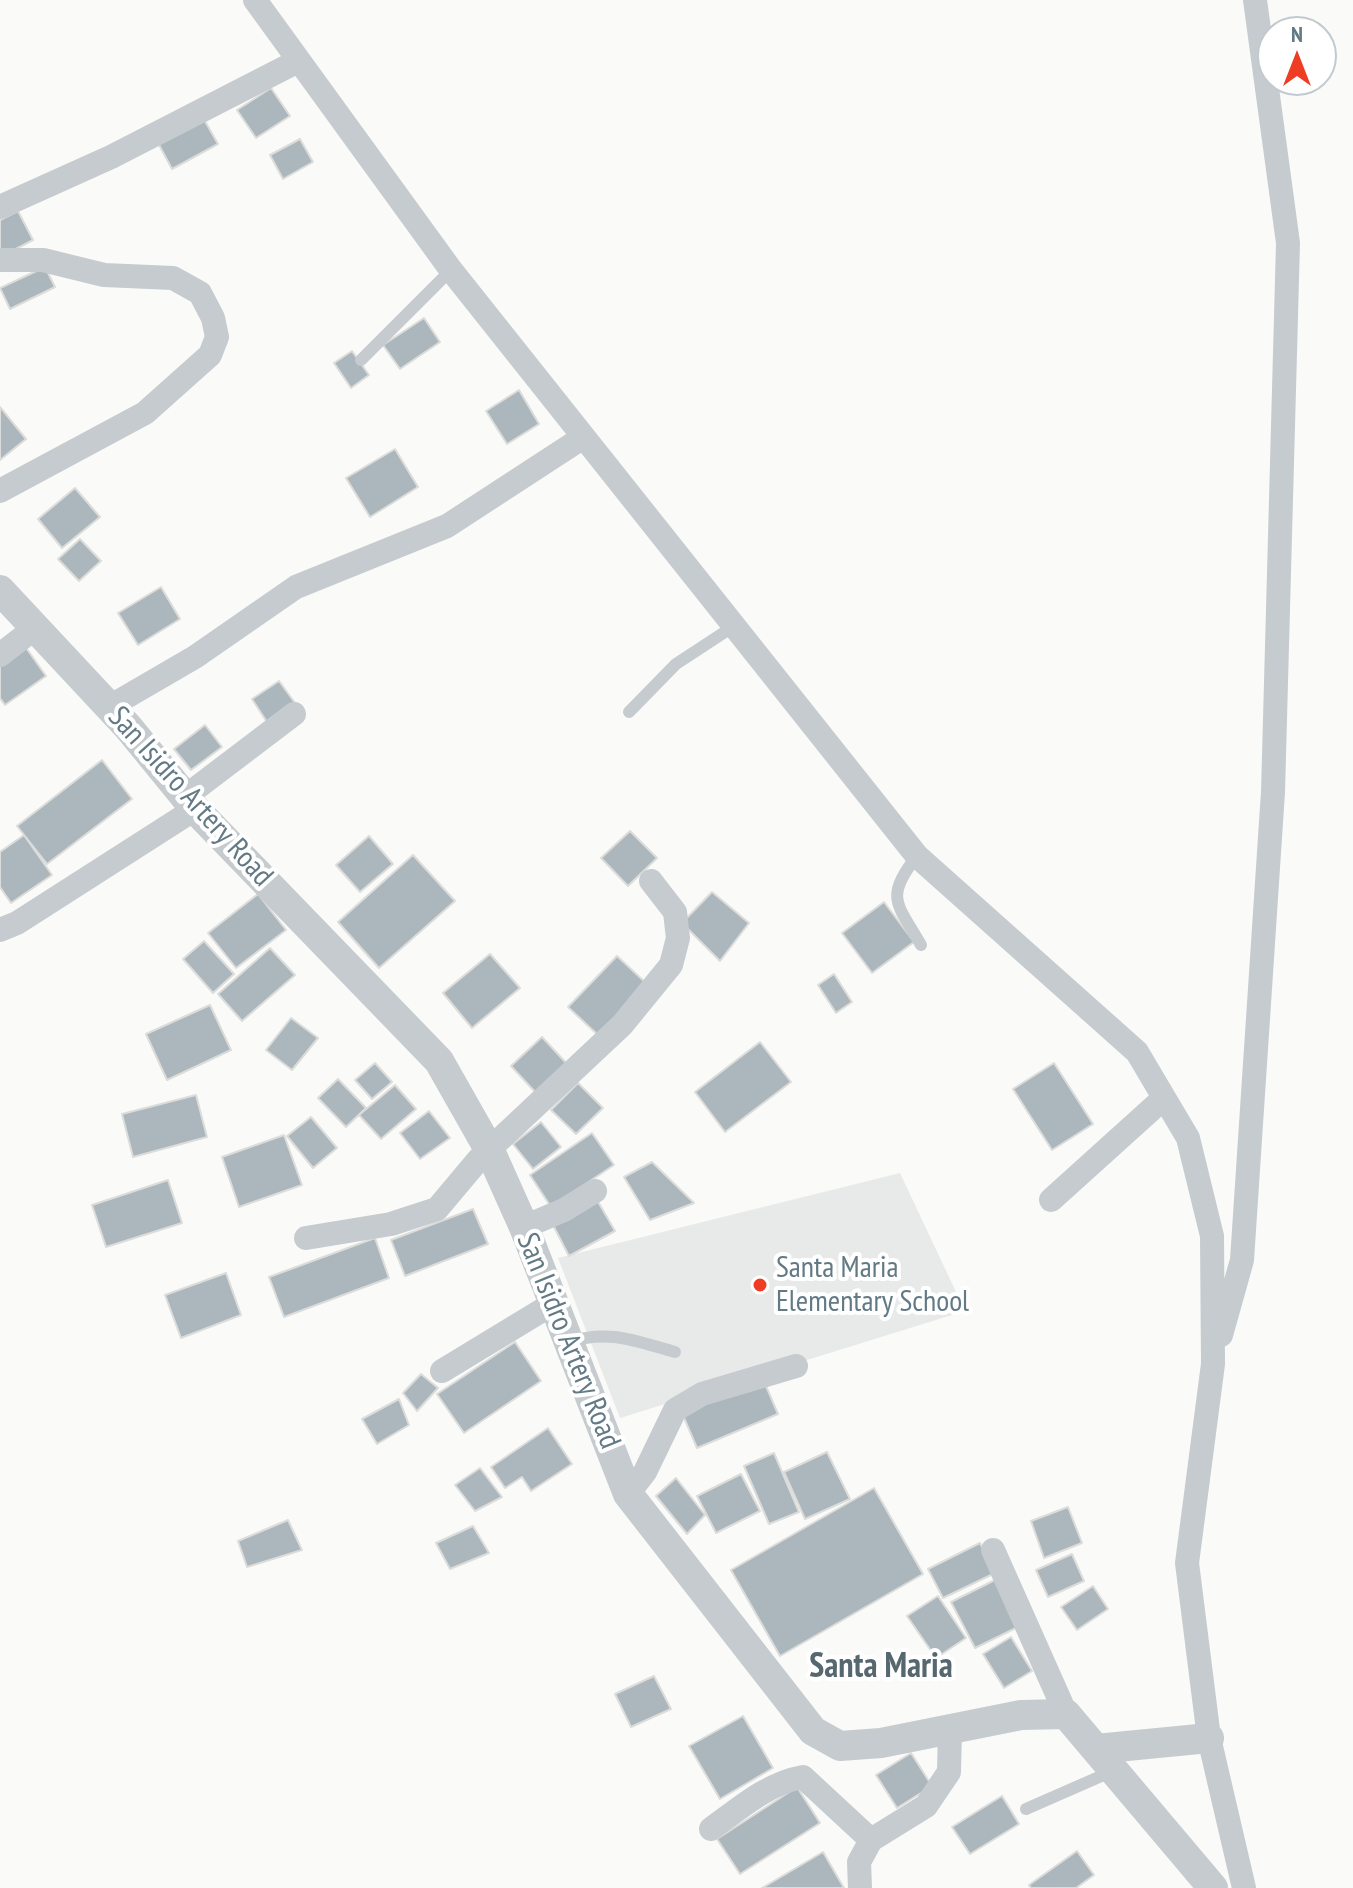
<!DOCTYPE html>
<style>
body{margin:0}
#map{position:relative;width:1353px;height:1888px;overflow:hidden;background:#fafaf8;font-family:"PT Sans Narrow",sans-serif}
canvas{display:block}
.north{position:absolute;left:1257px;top:16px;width:80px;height:80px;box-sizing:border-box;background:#fff;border:2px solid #c1cace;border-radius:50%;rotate:0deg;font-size:22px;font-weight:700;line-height:32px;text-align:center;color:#637a85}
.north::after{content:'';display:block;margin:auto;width:28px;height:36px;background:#ee3d23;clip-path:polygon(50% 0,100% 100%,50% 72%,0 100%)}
</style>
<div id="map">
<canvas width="1353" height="1888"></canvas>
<div class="north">N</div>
</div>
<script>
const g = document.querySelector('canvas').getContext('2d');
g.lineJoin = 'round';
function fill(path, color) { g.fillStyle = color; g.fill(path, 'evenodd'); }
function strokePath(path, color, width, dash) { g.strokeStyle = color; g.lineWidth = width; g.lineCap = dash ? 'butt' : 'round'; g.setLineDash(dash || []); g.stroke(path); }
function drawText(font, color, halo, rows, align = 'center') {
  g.font = font + ' "PT Sans Narrow",sans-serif'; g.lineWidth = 8; g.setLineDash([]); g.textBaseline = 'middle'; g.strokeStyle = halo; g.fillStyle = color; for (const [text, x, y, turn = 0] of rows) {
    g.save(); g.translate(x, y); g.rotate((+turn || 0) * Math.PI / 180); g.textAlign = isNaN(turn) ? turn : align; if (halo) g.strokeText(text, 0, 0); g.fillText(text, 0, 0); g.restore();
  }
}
fill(new Path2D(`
 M900 1173 965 1311 620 1418 558 1258Z`), '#e8eae9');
const building = new Path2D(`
 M271 88 290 116 256 138 237 110Z
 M202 116 218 144 172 169 157 141Z
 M300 139 313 162 283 179 270 155Z
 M18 211 33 240 0 257V220Z
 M45 267 55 287 10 309 0 288Z
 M424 318 440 342 400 369 383 345Z
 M352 351 369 375 351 388 334 363Z
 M519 390 539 424 507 444 486 411Z
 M0 407 26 439 0 460Z
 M395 449 418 487 370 517 346 478Z
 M75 488 100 517 62 548 38 519Z
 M80 539 101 561 79 581 58 559Z
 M161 587 180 619 138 645 118 613Z
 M24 645 46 676 5 705 0 698V662Z
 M279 681 295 703 267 722 252 699Z
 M205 725 222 747 191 770 174 749Z
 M102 760 132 799 47 864 17 826Z
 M630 831 657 858 628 886 601 858Z
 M24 835 52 875 11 903 0 887V852Z
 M369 836 393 864 360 892 336 865Z
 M413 855 455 901 379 968 338 922Z
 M712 892 749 923 720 961 682 923Z
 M258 894 286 930 236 968 208 933Z
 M884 902 914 942 872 973 842 933Z
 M204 941 234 974 213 993 183 959Z
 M270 948 295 975 242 1021 218 994Z
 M490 954 520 988 472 1028 443 993Z
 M617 956 647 984 598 1035 568 1007Z
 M834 974 852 1002 836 1013 818 985Z
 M210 1005 231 1050 167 1080 146 1034Z
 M291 1018 318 1038 292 1070 266 1050Z
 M542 1037 568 1065 537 1094 511 1066Z
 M760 1042 791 1082 725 1132 695 1092Z
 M375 1063 392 1082 372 1099 355 1080Z
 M1054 1063 1093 1124 1052 1150 1013 1089Z
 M338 1079 366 1108 346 1127 318 1098Z
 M578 1083 603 1108 576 1134 551 1110Z
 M395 1085 416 1109 381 1139 359 1115Z
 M196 1095 207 1137 133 1157 122 1114Z
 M429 1111 450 1138 420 1159 400 1133Z
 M311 1117 337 1148 313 1168 287 1136Z
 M541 1122 561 1147 533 1169 513 1144Z
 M592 1133 614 1165 551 1207 530 1175Z
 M284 1135 302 1185 239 1207 222 1157Z
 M652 1162 694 1203 650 1220 624 1177Z
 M168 1180 182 1223 106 1247 92 1205Z
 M597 1200 615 1231 569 1256 553 1225Z
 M473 1209 488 1244 405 1276 391 1240Z
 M375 1238 389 1278 284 1317 269 1277Z
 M226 1273 241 1315 181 1338 165 1295Z
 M515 1342 541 1381 464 1433 437 1394Z
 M421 1374 438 1388 417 1411 403 1393Z
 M763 1379 778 1414 697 1448 682 1413Z
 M399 1399 409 1425 377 1444 362 1419Z
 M548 1428 572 1464 531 1491 522 1477 505 1488 491 1467Z
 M827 1452 850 1499 805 1519 784 1472Z
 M774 1453 799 1512 769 1524 744 1466Z
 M480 1468 502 1497 475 1511 455 1485Z
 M741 1474 760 1511 716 1533 697 1496Z
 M676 1478 705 1515 687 1534 656 1496Z
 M874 1488 923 1574 780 1656 731 1570Z
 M1068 1507 1082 1543 1044 1558 1031 1521Z
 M288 1520 302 1550 247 1567 238 1541Z
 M473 1526 489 1553 450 1569 436 1543Z
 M980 1543 995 1573 943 1598 928 1569Z
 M1072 1554 1084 1581 1048 1597 1036 1570Z
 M997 1579 1020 1626 975 1648 951 1602Z
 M1093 1586 1108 1609 1077 1630 1061 1607Z
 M938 1596 966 1638 936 1658 907 1616Z
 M1011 1637 1032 1671 1004 1688 983 1654Z
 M654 1676 671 1709 631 1727 615 1694Z
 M743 1716 773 1768 720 1799 689 1746Z
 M911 1753 932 1786 897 1808 876 1775Z
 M797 1787 820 1823 740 1874 717 1839Z
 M1002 1796 1019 1824 970 1854 952 1827Z
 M1077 1851 1094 1875 1076 1888H1031L1029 1885Z
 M823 1852 844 1888H762Z`);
fill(building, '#abb7bc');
strokePath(building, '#dcdcda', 2);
strokePath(new Path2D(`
 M361 360 451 270
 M629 712 676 664 734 626
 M917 856C884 898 897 903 921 945
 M569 1342C609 1329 635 1341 675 1352
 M1026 1809 1115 1770`), '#c5cbce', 12);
strokePath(new Path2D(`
 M255 0 451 270 917 856 1137 1052 1188 1138 1212 1236 1213 1364 1187 1563 1209 1738 1244 1888
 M0 207 111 157 298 61
 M0 260H43L104 275 173 278 200 293 213 318 217 337 210 355 145 413 0 491
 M0 655 35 628
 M109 707 195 657 296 587 447 526 582 438
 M186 796 294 714
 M0 930 17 923 195 809
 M1051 1200 1164 1098
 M524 1227 564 1210 595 1191
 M306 1238 391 1224 437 1209 479 1159 622 1025 671 965 678 938 675 912 651 881
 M1221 1335 1242 1260 1273 792 1288 243 1255 0
 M442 1371 554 1303
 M628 1494 645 1472 675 1410 702 1394 796 1366
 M993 1550 1066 1714
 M711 1829C740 1808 768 1783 803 1777L871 1840
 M860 1888 859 1862 871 1840 926 1806 949 1772 950 1729`), '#c5cbce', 24);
strokePath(new Path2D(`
 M0 590 128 727 195 809 439 1061 490 1151 524 1227 628 1494 813 1731 840 1746 881 1743 1021 1715 1066 1714 1213 1888
 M1096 1749 1209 1738`), '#c5cbce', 30);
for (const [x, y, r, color] of [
 [760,1285,8,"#ee3d23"]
]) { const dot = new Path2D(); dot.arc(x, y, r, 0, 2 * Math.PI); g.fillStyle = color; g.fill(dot); strokePath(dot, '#fff', 3); }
drawText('30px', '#637a85', '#fff', [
 ["San Isidro Artery Road",190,797,48],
 ["San Isidro Artery Road",568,1341,68]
]);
drawText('30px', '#637a85', '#fff', [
 ["Santa Maria",776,1268],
 ["Elementary School",776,1302]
], 'left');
drawText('bold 34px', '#56676f', '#fff', [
 ["Santa Maria",881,1667]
]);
</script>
